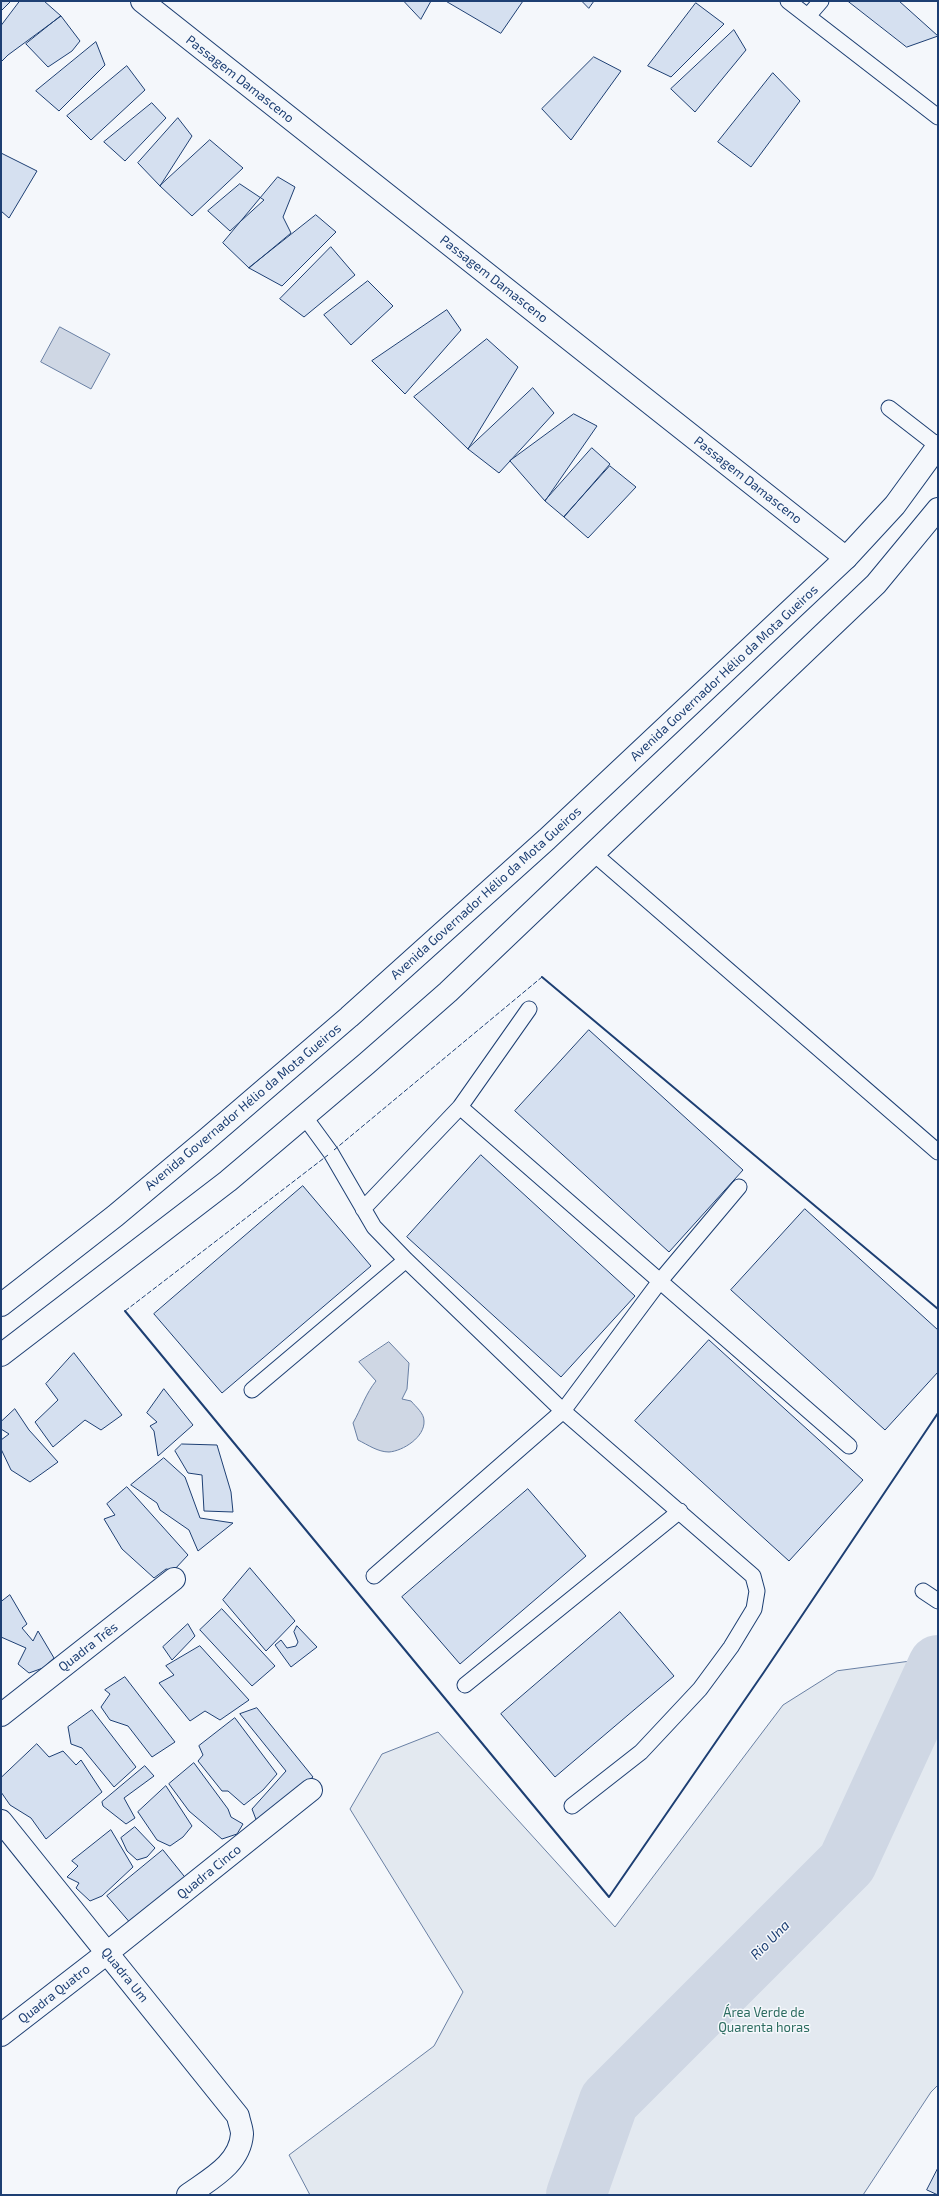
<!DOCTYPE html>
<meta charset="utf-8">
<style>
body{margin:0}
#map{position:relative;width:939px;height:2196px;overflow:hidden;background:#f4f7fb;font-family:"Exo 2",sans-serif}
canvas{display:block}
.frame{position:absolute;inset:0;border:2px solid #1d3f73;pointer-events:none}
</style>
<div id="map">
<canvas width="939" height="2196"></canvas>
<div class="frame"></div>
</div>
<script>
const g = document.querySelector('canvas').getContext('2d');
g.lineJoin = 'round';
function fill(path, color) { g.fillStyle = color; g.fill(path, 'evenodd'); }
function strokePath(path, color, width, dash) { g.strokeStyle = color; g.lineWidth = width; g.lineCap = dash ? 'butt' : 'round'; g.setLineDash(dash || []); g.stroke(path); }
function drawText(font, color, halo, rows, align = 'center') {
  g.font = font + ' "Exo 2",sans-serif'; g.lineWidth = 3; g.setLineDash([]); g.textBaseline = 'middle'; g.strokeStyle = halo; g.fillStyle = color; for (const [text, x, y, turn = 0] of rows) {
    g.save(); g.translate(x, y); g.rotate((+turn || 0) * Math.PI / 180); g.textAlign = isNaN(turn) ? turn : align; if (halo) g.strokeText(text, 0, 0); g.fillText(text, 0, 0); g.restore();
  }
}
const green = new Path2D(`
 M920 1660 938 1670V2085L931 2092 863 2195H310L289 2155 434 2046 463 1992 350 1809 382 1754 438 1732 615 1927 783 1705 837 1671Z`);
fill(green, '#e3e9f0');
strokePath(green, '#687fa3', 1);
const water = new Path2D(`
 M60 327 110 354 91 389 41 362Z
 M389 1342 409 1363 407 1389 402 1399 411 1401C416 1407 424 1413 424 1421 425 1437 403 1451 389 1452 378 1452 368 1445 358 1440L353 1423C361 1409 366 1393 376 1381L359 1362Z`);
fill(water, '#cfd7e4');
strokePath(water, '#687fa3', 1);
strokePath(new Path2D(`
 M576 2195 609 2101 847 1863 938 1665`), '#cfd7e4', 60);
const building = new Path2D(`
 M1 1H11L1 11Z
 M20 1H44L61 16 8 55 1 62V26Z
 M404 1H431L421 19Z
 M446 1H523L501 33Z
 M582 1H594L589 8Z
 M848 1H899L938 36 907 47Z
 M696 3 724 24 671 77 648 66Z
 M61 16 80 41 72 51 48 67 26 44Z
 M734 30 746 50 695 112 671 89Z
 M96 42 105 65 59 111 36 91Z
 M594 57 621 71 571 140 542 109Z
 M127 66 145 90 91 140 67 116Z
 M773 73 800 101 751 167 718 142Z
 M152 103 166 118 125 161 104 142Z
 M178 118 192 136 160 186 138 163Z
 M210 140 243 168 192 216 160 186Z
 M1 153 37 171 9 218 1 211Z
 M278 177 295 187 283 217 291 233 249 268 223 243Z
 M240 184 264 200 230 231 208 211Z
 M316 215 336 232 282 286 249 268Z
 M331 247 355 275 304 317 280 299Z
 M368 281 393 306 351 345 324 315Z
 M447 310 461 330 405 394 372 361Z
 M487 339 518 367 468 449 414 397Z
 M533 388 554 413 499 473 468 449Z
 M574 414 597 426 545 501 510 461Z
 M592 448 610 464 564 517 545 501Z
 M610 466 636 487 588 538 564 517Z
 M589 1030 743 1170 669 1252 515 1111Z
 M481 1155 635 1296 561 1377 407 1237Z
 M303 1186 371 1266 222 1393 154 1314Z
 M805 1209 938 1330V1372L885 1430 731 1290Z
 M709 1340 863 1480 789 1561 635 1421Z
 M74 1353 122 1415 101 1430 85 1420 53 1447 35 1422 58 1400 46 1384Z
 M164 1389 193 1425 158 1456 154 1431 150 1426 157 1422 147 1413Z
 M15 1409 29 1430 58 1462 30 1482 11 1470 1 1449V1440L9 1434 1 1429V1422Z
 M182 1444 217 1445 231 1492 233 1512 204 1511 202 1475 188 1473 175 1451Z
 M164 1458 185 1477 200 1518 233 1523 198 1551 189 1530 160 1510 157 1503 131 1485Z
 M127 1487 188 1555 174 1570 166 1569 154 1578 122 1549 104 1519 115 1515 107 1504Z
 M528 1489 586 1556 460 1664 402 1597Z
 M250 1568 295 1621 266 1651 223 1600Z
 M10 1595 27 1624 22 1628 33 1641 38 1631 54 1658 43 1668 29 1673 18 1664 26 1648 1 1637V1602Z
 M222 1609 275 1666 252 1686 200 1630Z
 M620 1612 674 1676 555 1777 501 1714Z
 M188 1624 195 1636 172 1660 163 1647Z
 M297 1626 317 1647 291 1667 275 1645 281 1640 287 1648 296 1646 298 1642 294 1632Z
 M200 1646 249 1700 220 1720 205 1711 190 1721 159 1683 174 1675 166 1666Z
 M125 1677 175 1742 152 1757 128 1726 110 1720 101 1707 110 1694 105 1690Z
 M257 1708 313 1777 257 1822 252 1809 286 1771 240 1714Z
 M92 1710 136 1767 114 1787 82 1748 71 1744 68 1727Z
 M235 1718 277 1774 263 1790 244 1805 228 1791H222L198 1761 203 1755 199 1746Z
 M37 1744 49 1757 63 1751 76 1765 81 1760 102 1792 46 1839 31 1818 10 1805 1 1792V1778Z
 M194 1763 228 1809 231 1817 243 1824 237 1834 222 1839 189 1811 169 1784Z
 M145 1766 154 1776 124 1798 135 1818 126 1824 103 1806 102 1802Z
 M166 1786 192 1826 183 1837 170 1846 157 1840 138 1812Z
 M135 1827 155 1848 147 1857 137 1860 127 1851 121 1838Z
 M111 1830 133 1867 102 1896 90 1901 76 1888 79 1883 67 1877 78 1866 72 1861Z
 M163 1850 188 1881 132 1925 107 1896Z
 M938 2168V2195L927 2190Z`);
fill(building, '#d5e0f0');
strokePath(building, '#1d3f73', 1);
const service = new Path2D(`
 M788 1 938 117
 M808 16 821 1
 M889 408 938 446
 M593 853 938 1152
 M460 1107 849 1446
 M304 1116 331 1153 374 1227 406 1260 563 1411 753 1576 757 1591 754 1609 731 1647 700 1689 641 1752 572 1806
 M363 1209 460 1107 529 1009
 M252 1390 406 1260
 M374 1576 563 1411 660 1281 739 1187
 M923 1591 938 1601
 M465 1685 680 1511`);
const minor = new Path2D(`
 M142 1 846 558
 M1 1715 174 1579
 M1 1821 238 2116C239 2122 242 2129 242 2134 240 2164 210 2179 188 2195
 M1 2035 107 1953 311 1790`);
const secondary = new Path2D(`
 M1 1305 115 1216 207 1139 349 1017 547 839 846 558 895 505 938 446
 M1 1355 228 1181 366 1064 448 992 876 584 938 509`);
strokePath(service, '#1d3f73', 17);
strokePath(minor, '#1d3f73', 24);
strokePath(secondary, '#1d3f73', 24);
strokePath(service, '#f4f7fb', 15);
strokePath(minor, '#f4f7fb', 22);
strokePath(secondary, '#f4f7fb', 22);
strokePath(new Path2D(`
 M334 1150 542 977
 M125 1311 328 1155`), '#1d3f73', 1, [5, 2]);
strokePath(new Path2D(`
 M542 977 938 1309
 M125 1311 609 1897 764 1672 938 1413`), '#1d3f73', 2);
drawText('13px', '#1d3f73', '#f4f7fb', [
 ["Passagem Damasceno",240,79,38],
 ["Passagem Damasceno",494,279,38],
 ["Passagem Damasceno",748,480,38],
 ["Avenida Governador Hélio da Mota Gueiros",724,673,-43],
 ["Avenida Governador Hélio da Mota Gueiros",486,893,-42],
 ["Avenida Governador Hélio da Mota Gueiros",243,1107,-40],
 ["Quadra Três",88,1647,-38],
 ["Quadra Cinco",209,1872,-39],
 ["Quadra Um",125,1975,51],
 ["Quadra Quatro",54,1994,-38]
]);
drawText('13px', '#2c6c60', '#f4f7fb', [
 ["Área Verde de",764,2013],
 ["Quarenta horas",764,2028]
]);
drawText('italic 14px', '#1d3f73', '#f4f7fb', [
 ["Rio Una",770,1940,-45]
]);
</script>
